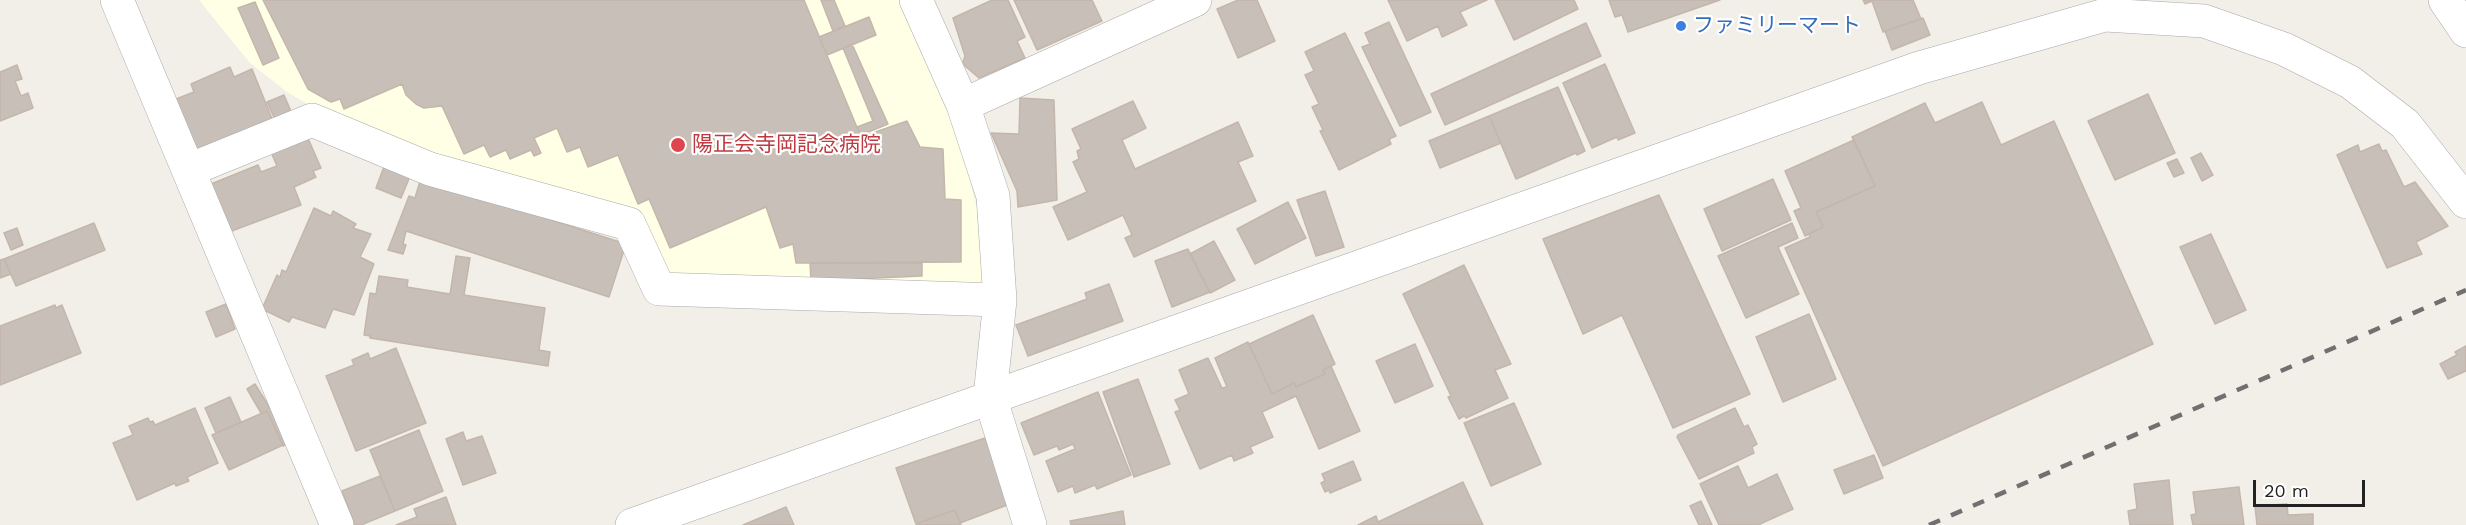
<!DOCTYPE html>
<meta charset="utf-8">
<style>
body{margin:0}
#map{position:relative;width:2466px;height:525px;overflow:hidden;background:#f2efe9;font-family:"Work Sans",sans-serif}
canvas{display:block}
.scale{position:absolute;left:2253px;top:480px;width:112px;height:27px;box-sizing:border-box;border:3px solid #222;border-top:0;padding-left:8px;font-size:18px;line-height:21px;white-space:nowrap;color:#222;-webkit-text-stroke:4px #fff;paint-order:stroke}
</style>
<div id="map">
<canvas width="2466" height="525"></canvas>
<div class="scale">20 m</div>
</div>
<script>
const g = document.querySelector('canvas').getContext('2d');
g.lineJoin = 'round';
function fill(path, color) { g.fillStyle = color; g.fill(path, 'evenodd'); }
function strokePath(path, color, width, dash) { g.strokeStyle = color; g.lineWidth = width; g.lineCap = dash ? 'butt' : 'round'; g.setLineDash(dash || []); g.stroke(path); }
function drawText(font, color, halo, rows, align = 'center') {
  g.font = font + ' "Work Sans","Noto Sans JP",sans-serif'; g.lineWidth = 4.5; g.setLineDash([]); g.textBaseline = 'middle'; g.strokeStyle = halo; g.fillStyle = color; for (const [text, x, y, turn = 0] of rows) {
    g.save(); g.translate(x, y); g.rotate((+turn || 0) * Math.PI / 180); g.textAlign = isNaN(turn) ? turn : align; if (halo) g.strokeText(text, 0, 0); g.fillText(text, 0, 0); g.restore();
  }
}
fill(new Path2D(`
 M199 0H900L953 119 978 211 983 289 673 279 646 221 445 162 347 127 287 92 249 62Z`), '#ffffe5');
const building = new Path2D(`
 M263 0H804L861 137 907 121 920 147 943 149 945 199 961 200V262L796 263 793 244 780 248 766 207 670 248 649 199 638 204 618 155 588 167 580 147 567 152 557 128 534 138 541 153 534 156 531 150 510 159 506 150 490 157 484 145 464 154 442 106 424 108 416 104 406 95 402 84 344 109 340 99 331 102 308 89Z
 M821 0H834L845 26 833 31Z
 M992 0H1008L1025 37 1017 41 1025 58 979 78 965 66 963 62 965 56 953 18Z
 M1014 0H1092L1102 21 1037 50Z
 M1238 0H1257L1275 41 1238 58 1217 9Z
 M1388 0H1487L1460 12 1467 25 1442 37 1438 26 1407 41Z
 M1495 0H1574L1578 9 1514 40Z
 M1609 0H1720L1628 32 1622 15 1615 17Z
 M1863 0H1913L1921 19 1883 32 1872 1 1865 4Z
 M255 2 279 58 263 65 238 8Z
 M869 17 876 35 827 55 819 37Z
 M1923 18 1930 35 1892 50 1885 31Z
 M1389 22 1431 112 1400 126 1362 47 1370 44 1365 33Z
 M1586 23 1601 56 1445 125 1431 94Z
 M1345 33 1396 136 1389 139 1391 144 1339 170 1320 131 1323 130 1312 107 1319 104 1305 75 1314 71 1305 52Z
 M852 44 888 124 861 135 857 127 873 121 843 48Z
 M1605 64 1635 133 1618 140 1617 137 1592 148 1563 83Z
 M17 65 22 79 15 81 21 96 28 93 33 108 0 121V72Z
 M230 67 234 77 252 69 275 126 196 157 176 99 194 92 191 84Z
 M1558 87 1585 151 1577 155 1576 153 1516 179 1489 116Z
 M2148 94 2175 153 2115 180 2088 121Z
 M284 95 293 116 277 124 267 102Z
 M1020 98 1054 100 1057 200 1018 207 1017 191 991 133 1019 134Z
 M1133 101 1146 128 1122 140 1135 169 1238 122 1253 156 1238 162 1256 201 1134 257 1125 238 1132 235 1123 215 1068 240 1053 207 1087 192 1073 162 1079 159 1077 151 1081 149 1072 129Z
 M1982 102 2001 145 2054 121 2153 344 1883 466 1785 248 1810 237 1809 234 1823 227 1816 212 1875 186 1852 137 1925 103 1935 123Z
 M1489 116 1501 143 1440 168 1429 141Z
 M307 136 321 168 313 171 316 177 294 187 301 205 229 232 211 184 258 165 261 172 277 166 271 152Z
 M1854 140 1875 186 1816 212 1823 227 1805 236 1794 211 1801 208 1785 171Z
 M2379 144 2382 151 2386 150 2404 187 2415 182 2448 226 2416 242 2422 254 2387 268 2337 155 2358 145 2360 152Z
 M2201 153 2213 175 2202 181 2191 158Z
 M2177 159 2184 173 2174 177 2167 163Z
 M385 164 411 174 401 198 376 188Z
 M421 178 626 244 609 297 406 231 403 244 406 245 403 254 388 250 409 196 415 198Z
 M1773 179 1791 220 1722 251 1704 209Z
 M1325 191 1344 247 1316 256 1297 200Z
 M1659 195 1750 394 1673 428 1622 315 1583 334 1543 239Z
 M1288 202 1306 238 1255 264 1237 229Z
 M314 208 331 216 333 211 356 224 353 228 371 234 360 257 374 264 354 315 333 309 325 328 292 317 289 322 262 309 277 275 280 277 282 270 286 272Z
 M94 223 105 250 16 286 4 259Z
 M1792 223 1798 238 1778 247 1799 294 1746 318 1718 256Z
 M17 228 23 245 11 250 4 233Z
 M2211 234 2246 310 2215 324 2180 247Z
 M1214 241 1235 280 1210 293 1190 254Z
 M1188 249 1210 292 1172 307 1155 261Z
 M456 256 470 258 464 295 545 308 539 350 550 352 548 366 370 338V336L364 335 370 293 376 294 379 276 408 280 407 287 450 294Z
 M4 259 11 274 0 278V260Z
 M810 263H922V276L811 281Z
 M1464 265 1511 364 1495 370 1508 398 1466 418 1464 416 1459 419 1448 397 1451 396 1403 294Z
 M1109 284 1123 321 1028 356 1016 325 1087 299 1085 293Z
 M226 304 235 329 216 337 206 312Z
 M55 305 56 308 62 305 81 353 0 385V326Z
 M1809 314 1836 379 1783 402 1756 337Z
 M1313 315 1335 364 1323 370 1325 374 1296 387 1294 383 1272 394 1249 344Z
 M1248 342 1272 394 1294 383 1296 387 1325 374 1323 370 1331 366 1360 431 1319 449 1296 396 1262 412 1273 437 1250 447 1253 453 1234 461 1232 455 1200 469 1175 412 1180 410 1175 400 1189 394 1179 370 1208 358 1222 388 1227 387 1215 358Z
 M1415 344 1433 386 1395 403 1376 361Z
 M2466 346V371L2448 379 2440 364 2457 355 2455 352Z
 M396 348 426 423 356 451 326 376 354 365 352 360 368 353 370 359Z
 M1138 379 1170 464 1134 477 1103 392Z
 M255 384 291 442 283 446 267 411 261 413 247 389Z
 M1098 392 1131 475 1097 489 1095 485 1075 493 1073 486 1058 492 1046 461 1075 449 1073 444 1059 450 1057 446 1034 455 1021 423Z
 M230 397 241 422 216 433 205 408Z
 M1514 403 1541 464 1491 486 1464 423Z
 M195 408 218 463 187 477 189 481 176 486 175 483 137 500 113 443 133 435 129 426 148 418 150 422 153 421 155 425Z
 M1735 408 1744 427 1748 425 1757 444 1752 447 1754 453 1699 479 1677 437 1678 435Z
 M267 411 283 445 229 470 212 435Z
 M419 430 443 491 395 511 370 450Z
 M463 432 466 441 482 436 496 473 463 485 446 439Z
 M991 436 1015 502 960 523 955 510 916 524 896 468Z
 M1874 455 1883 478 1844 494 1834 470Z
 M1353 461 1361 480 1330 493 1329 490 1325 492 1321 483 1325 481 1322 474Z
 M1738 466 1748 488 1777 474 1793 509 1758 525H1719L1700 484Z
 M380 476 395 511 361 525H355L342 491Z
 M2169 480 2173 525H2130L2128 511 2137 509 2134 484Z
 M1463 482 1483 525H1358L1376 516 1378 522Z
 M2239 487 2244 525H2193L2191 515 2196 514 2193 492Z
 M446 497 456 525H396L417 517 414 509Z
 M1701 501 1712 525H1699L1690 506Z
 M2287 504 2288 515 2313 514V525H2257L2255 506Z
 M786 507 794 525H743Z
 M955 510 961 525H917L916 524Z
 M1123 511 1125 525H1071L1070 521Z`);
fill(building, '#c7bfb8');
strokePath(building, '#c4b6ab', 1.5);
const minor = new Path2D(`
 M117 0 337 525
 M916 0 963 105 993 196 1000 300 990 397 1030 525
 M2445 0 2466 31
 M963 105 1195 0
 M189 170 312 120 430 169 629 224 659 289 1000 300`);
const tertiary = new Path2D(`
 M632 525 1919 68 2105 15 2204 21 2284 49 2350 82 2405 124 2466 202`);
strokePath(minor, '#a9a9a9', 34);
strokePath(tertiary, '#a9a9a9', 34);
strokePath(minor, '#fff', 33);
strokePath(tertiary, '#fff', 33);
strokePath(new Path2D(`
 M1929 525 2466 290`), '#707070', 4.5, [12, 12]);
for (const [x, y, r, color] of [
 [1681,26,6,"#3f7fe0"],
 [678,145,8,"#e0444e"]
]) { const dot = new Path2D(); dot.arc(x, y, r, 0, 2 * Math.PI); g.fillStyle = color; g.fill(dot); strokePath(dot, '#fff', 2); }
drawText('21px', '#366cbe', '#fff', [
 ["ファミリーマート",1693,26]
], 'left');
drawText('21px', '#be3a42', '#fff', [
 ["陽正会寺岡記念病院",692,145]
], 'left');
</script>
